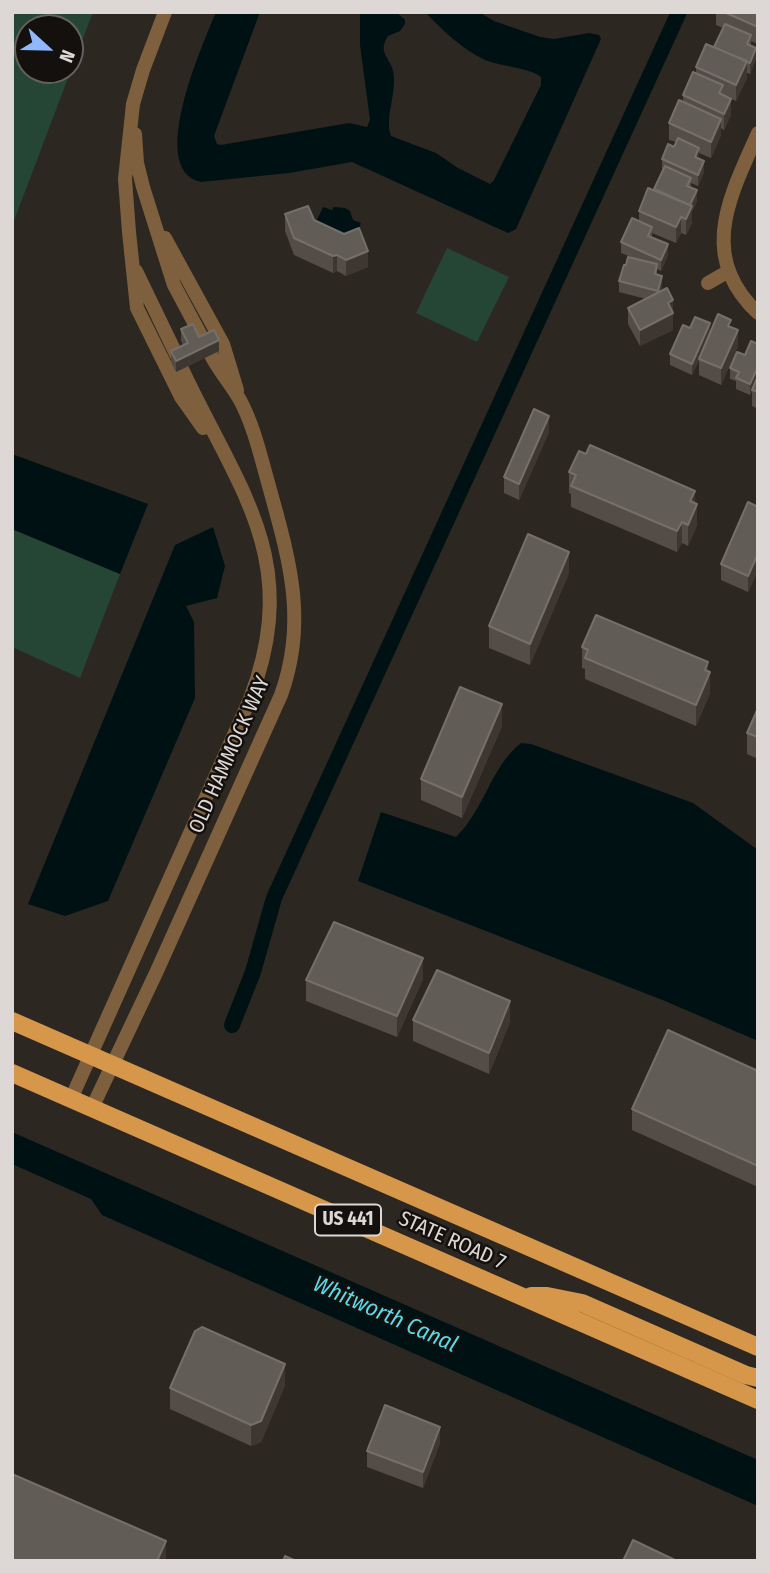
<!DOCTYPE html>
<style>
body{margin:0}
#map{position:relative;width:770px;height:1573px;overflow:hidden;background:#2d2721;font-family:"Fira Sans Condensed",sans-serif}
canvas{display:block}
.frame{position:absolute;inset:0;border:14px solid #ddd8d5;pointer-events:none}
.north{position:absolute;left:14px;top:14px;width:70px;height:70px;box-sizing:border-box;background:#13100e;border:2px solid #64605e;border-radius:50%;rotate:112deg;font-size:19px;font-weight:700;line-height:28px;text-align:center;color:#ddd8d5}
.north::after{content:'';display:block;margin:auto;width:24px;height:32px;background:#90b8fd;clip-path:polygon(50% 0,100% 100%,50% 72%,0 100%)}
</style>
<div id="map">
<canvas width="770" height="1573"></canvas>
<div class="frame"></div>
<div class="north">N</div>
</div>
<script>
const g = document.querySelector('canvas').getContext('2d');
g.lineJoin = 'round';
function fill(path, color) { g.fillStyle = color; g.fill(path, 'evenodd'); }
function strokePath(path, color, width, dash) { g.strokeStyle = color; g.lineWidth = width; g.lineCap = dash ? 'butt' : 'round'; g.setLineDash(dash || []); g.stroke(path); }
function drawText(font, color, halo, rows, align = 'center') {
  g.font = font + ' "Fira Sans Condensed",sans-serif'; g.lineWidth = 5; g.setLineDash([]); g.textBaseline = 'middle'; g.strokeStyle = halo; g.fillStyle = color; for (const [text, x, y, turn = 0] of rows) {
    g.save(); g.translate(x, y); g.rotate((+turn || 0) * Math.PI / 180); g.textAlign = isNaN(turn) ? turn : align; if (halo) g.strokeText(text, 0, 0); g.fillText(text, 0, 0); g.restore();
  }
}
fill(new Path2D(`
 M12 12H93L12 226ZM28 28H70V70H28Z
 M447 248 509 277 477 342 416 313Z
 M12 529 120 574 80 678 12 647Z`), '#254634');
fill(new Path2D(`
 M216 12H260L214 136 217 144 221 145 349 123 367 127 370 120 360 45V12H396L405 20V24L400 31 388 36C377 53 390 57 393 71 398 92 384 116 391 136L436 153 458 168 490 184 494 180 541 85V77C531 68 499 66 485 60 462 49 442 30 425 12H479L494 21 540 37 554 39 589 33 599 35 601 39 516 229 508 233 352 162 289 173 201 182C146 170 203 44 216 12Z
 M323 207 332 210 334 207 345 208 350 211 353 220 361 223 355 239H344L316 222Z
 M12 454 148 504 120 574 12 529Z
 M213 527 225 566 217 598 186 606 194 622 195 698 108 901 65 916 28 904 175 545Z
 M521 743 531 744 693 803 758 850V1041L665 1001 358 881 381 812 456 837C485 809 490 768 521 743Z
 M12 1132 758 1460V1506L102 1215 91 1199 12 1164Z`), '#001113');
strokePath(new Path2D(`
 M232 1025 253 972 274 898 679 12`), '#001113', 16);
strokePath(new Path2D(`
 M165 12 143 70 133 104 125 179 129 232 137 308 181 397 203 428
 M758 133C730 196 697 256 758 313
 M135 134 137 163 143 187 166 260 174 285 206 345
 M165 238 223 344 237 390
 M136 271 178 358
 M708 283 729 271
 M71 1099 250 699C303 559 239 491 182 369
 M92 1108 156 973 281 695C308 620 289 559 269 486 261 458 254 426 240 400 231 384 219 371 211 355`), '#7f603e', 14);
strokePath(new Path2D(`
 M12 1021 758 1347
 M12 1073 758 1400
 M531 1296H547L582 1303 746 1375 758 1378`), '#d7974b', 18);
fill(new Path2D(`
 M716 12H758V44L751 41V45L756 59 750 74 747 73V78L736 101 731 99V115L724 130 721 128V135L711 158 699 153V159L704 172 698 186 691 183V187L697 201 692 212V223L686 235 681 233 676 243 652 233V237L668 255 661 271 657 269V274L662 287 661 291 673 300V330L640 346 628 324V308L646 299 619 292V281L626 265 631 257 621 253V242L639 221V211L654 190 663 171 662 170V159L674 147 676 142 669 140V123L683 102V95L696 73V67L714 47 723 28 716 25Z
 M285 214 314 220 368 267 346 276 337 271 333 273 294 255 285 231Z
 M731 327 738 346 721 385 699 375V360L692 375 670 365V354L690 328 710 333Z
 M181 329 199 337 219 351 176 372 171 362V351L183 345 181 340Z
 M758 344V409L752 406V391L750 395 736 389V381L730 379V368Z
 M549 432 519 500 504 493V477Z
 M569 472 695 502 697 525 688 546 682 543 677 552 571 507V494L569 493Z
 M758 507V571L748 592 721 580V564Z
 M569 573 530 665 489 648V626Z
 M582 647 708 671 710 693 696 726 585 679V669L582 668Z
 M758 708V759L747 754V733Z
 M502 726 462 818 421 800V779Z
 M423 979 397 1037 306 1001V980Z
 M413 1020 510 1022 489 1074 413 1041Z
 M758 1071V1187L632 1130V1109Z
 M285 1385 261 1442 251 1446 170 1409V1388Z
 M440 1443 423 1488 367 1467V1451Z`), '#534c47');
fill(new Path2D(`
 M756 48V59L750 74V63Z
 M747 61V78L736 101V85Z
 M731 99V115L724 130V114Z
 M721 119V135L711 158V142Z
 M699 148V159L695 157Z
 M704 161V172L698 186V175Z
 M697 190V201L692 212V223L686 235V219L690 205Z
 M681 217V233L676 243V227Z
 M668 244V255L661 271V260Z
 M368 251V267L346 276V260Z
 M337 255V271L333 273V256Z
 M662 276V287L658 302V291Z
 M673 300V330L640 346V330L668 303Z
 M710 323V334L692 375V364Z
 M738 330V346L721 385V368Z
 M219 340V351L176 372V361Z
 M758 367V378L750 395V384Z
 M549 416V432L519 500V484Z
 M695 491V509L697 504V525L688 546V525L690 501Z
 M682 522V543L677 552V531Z
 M569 552V573L530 665V644Z
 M758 554V571L748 592V576Z
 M708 662V678L710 672V693L696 726V705L705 670Z
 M502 704V726L462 818V797Z
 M423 958V979L397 1037V1016Z
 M510 1001V1022L489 1074V1053Z
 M285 1364V1385L261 1442 251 1446V1425Z
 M440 1427V1443L423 1488V1472Z
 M166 1541V1561H157Z`), '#3e3731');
const building = new Path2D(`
 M724 12H758V27Z
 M725 24 751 35 747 44 756 48 750 63 714 47Z
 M706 44 747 61 736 85 696 67Z
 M693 72 723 85 719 93 731 99 724 114 683 95Z
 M679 100 721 119 711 142 669 123Z
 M678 138 699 148 695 157 704 161 698 175 662 159 668 144 674 147Z
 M665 166 691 178 687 186 697 190 690 205 654 189Z
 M648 188 692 206 686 219 681 217 676 227 639 211Z
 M308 206 314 220 344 234 359 228 368 251 346 260 337 255 333 256 294 238 285 214Z
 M632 218 652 227 648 236 668 244 661 260 621 242Z
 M628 257 657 264 655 274 662 276 658 291 619 281 624 265H626Z
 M667 288 673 300 668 303 673 313 640 330 628 308Z
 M718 314 731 320 728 326 738 330 721 368 699 359Z
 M695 317 710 323 692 364 670 354 683 325 690 328Z
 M193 324 199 337 214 330 219 340 176 361 171 351 188 343 181 329Z
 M751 341 758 344V367L750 384 736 378 739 372 730 368 737 352 745 355Z
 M758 376V392L752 390Z
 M534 409 549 416 519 484 504 477Z
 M590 445 695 491 690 501 697 504 688 525 682 522 677 531 571 486 576 475 569 472 579 451 586 454Z
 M748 502 758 507V554L748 576 721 564Z
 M528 534 569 552 530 644 489 626Z
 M596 615 708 662 705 670 710 672 696 705 585 658 588 650 582 647Z
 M460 687 502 704 462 797 421 779Z
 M758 708V737L747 733Z
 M334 922 423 958 397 1016 306 980Z
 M437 970 510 1001 489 1053 413 1020Z
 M668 1030 758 1071V1166L632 1109Z
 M202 1327 285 1364 261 1421 251 1425 170 1388 195 1331Z
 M385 1405 440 1427 423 1472 367 1451Z
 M12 1474 166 1541 157 1561H12Z
 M633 1540 677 1561H623Z
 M285 1556 296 1561H283Z`);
fill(building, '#625c56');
strokePath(building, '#756f6a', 2);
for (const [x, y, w] of [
 [348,1220,66]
]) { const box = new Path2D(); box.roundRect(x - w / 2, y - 15.5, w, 31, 5); g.fillStyle = '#13100e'; g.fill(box); strokePath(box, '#ddd8d5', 2); }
drawText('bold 19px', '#ddd8d5', null, [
 ["US 441",348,1220]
]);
drawText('21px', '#ddd8d5', '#13100e', [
 ["OLD HAMMOCK WAY",230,755,-66],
 ["STATE ROAD 7",452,1241,24]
]);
drawText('italic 23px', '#5bd9e6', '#13100e', [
 ["Whitworth Canal",385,1315,24]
]);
</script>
